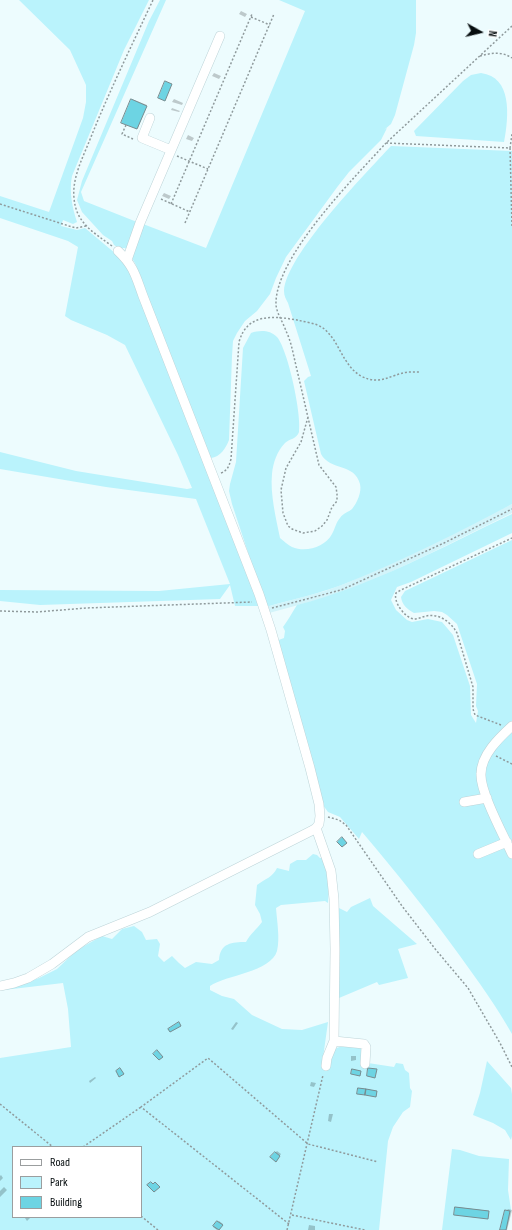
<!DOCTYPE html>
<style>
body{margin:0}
#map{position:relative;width:512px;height:1230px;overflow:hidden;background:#edfcfe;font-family:"Sofia Sans Condensed",sans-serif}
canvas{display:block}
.legend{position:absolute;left:12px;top:1146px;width:130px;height:72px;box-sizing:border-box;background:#fff;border:1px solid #9b9e9f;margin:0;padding:5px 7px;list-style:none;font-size:12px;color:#060d0f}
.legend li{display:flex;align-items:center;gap:8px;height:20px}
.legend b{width:20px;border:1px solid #9b9e9f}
.north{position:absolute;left:460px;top:12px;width:40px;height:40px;-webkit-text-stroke:3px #fff;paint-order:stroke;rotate:98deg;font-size:11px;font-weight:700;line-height:16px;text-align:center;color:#060d0f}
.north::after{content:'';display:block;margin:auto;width:14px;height:18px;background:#060d0f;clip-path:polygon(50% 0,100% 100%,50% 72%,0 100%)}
</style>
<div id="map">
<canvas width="512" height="1230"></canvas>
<ul class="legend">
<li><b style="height:5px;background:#fff"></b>Road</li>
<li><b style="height:11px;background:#baf3fc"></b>Park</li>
<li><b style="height:11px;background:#6dd4e3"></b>Building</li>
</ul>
<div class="north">N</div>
</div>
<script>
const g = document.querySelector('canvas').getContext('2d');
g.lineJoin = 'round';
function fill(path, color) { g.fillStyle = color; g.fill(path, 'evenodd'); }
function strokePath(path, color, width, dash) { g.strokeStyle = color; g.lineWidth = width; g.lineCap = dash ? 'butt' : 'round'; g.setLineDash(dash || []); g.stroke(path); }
fill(new Path2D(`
 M512 504V513L427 555 350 591 269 613 266 607 325 591 349 582Z`), '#d3f4fa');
fill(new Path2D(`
 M19 0H149L124 50 72 176C69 191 72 207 77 222L73 224 63 220 61 226 77 230 85 228 122 259 135 281 259 606H235L230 585 220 599 40 605 0 601V590L159 591 230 584 196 499 106 487 0 469V452L76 471 187 489 192 488 178 455 125 345 107 335 71 320 65 316 78 247 68 241 0 218V196L49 212 83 118 86 102V85L70 50Z
 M160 0H166L81 192 84 201 137 222 127 250 125 248H119L114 245 112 241 103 235 82 212 77 200 82 181 149 21Z
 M279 0H416V33L414 45 395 115 391 124 384 130 387 128 381 140 349 172 338 186 286 257 276 278 270 294 257 311 245 321 237 333 233 341 232 356 229 440C226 448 220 457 211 458L138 275 136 265 132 258 143 224 206 248 305 11Z
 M481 73C512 77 509 115 504 142L416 136 414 131 463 81 471 75Z
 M391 146 512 151V504C459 532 404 560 349 582 322 593 294 599 266 607L232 504 229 491 230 484 236 462 243 348 251 333C260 330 270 330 277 337 288 350 302 415 299 432 297 439 289 439 285 443 277 451 273 463 272 474 270 494 276 518 280 538 284 541 288 545 292 547 306 553 325 547 332 534 335 529 336 522 340 518 343 513 349 512 352 509 357 503 362 492 360 484 355 463 330 471 321 454L304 381 308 377 311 376 288 303C286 299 284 296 284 291 286 255 365 174 391 146Z
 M512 514V533L411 582 397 587 391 600 396 610 407 620 412 622 428 619 442 622 453 635 470 686 471 715 476 723 478 711 476 706 477 684 457 624 447 615 442 612 434 611 414 613C407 609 402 605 401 597L405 591 512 540V1034C497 1007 478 981 460 956 429 913 396 872 362 832L359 839 340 817 328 812 320 801 276 641 284 638 285 631 283 627C288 620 292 613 297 605 372 586 442 547 512 514Z
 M313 854 317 855 320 858H324L329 885 328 903 325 901 281 905 276 908C277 922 280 938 277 951 271 972 226 975 210 986V990L222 996 234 999 252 1015 282 1029 302 1030 328 1022 322 1065C339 1043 335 1046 363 1048L368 1063 394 1067 396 1063 403 1064 405 1070 409 1073 410 1088 412 1091 410 1107 403 1112 393 1127 388 1141 379 1230H0V1058L71 1047 68 1009 63 983 4 990 39 978 57 969 77 950 102 936 112 939 122 929 134 926 142 932 146 940 157 939 160 944 158 956 164 962 172 956 179 963 185 968 196 962 212 964 219 960C220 943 232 942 246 942 250 934 257 929 262 922L260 914 255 905 257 885C265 879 273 877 277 868L289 871 290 864 297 860H306ZM13 1147H141V1217H13Z
 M370 898 373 906 417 944 398 949 408 978 379 985 377 982 339 998 335 906 347 912 351 907Z
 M487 1061 511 1088 512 1094V1136L511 1140 505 1130 493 1123 473 1115 480 1093Z
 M452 1149 460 1150 479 1156 509 1159 508 1190 511 1210 506 1230H442Z`), '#baf3fc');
fill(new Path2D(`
 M241 11 247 14 245 17 239 14Z
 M214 73 221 76 219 79 212 76Z
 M132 99 147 105 138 128 132 100Z
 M174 99 183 103 182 105 172 102Z
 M172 108 180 111 179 112 171 110Z
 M188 135 194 138 192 141 186 139Z
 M164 193 171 196 169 199 162 196Z
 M236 1022 238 1023 233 1030 231 1029Z
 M351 1056H356V1060L351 1061Z
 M95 1077 96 1078 90 1083 89 1081Z
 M311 1082 316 1083 314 1087 310 1086Z
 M359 1088 377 1091V1095L376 1096Z
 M329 1114H333L331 1122 328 1121Z
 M277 1151 281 1154 276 1161 271 1157Z
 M1 1175 3 1178 0 1181V1176Z
 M4 1187 7 1190 0 1197V1191Z
 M457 1207 489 1211 488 1218 456 1208Z
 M508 1209 512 1210 507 1230H501L506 1211Z
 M26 1217H31L27 1221 25 1218Z
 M219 1221 223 1224 217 1230 213 1227Z
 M309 1225 315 1226V1230H308Z`), '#0003');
const building = new Path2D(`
 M165 81 172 84 165 101 158 98Z
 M131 99 147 106 137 129 121 123Z
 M342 837 347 843 342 847 337 842Z
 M179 1022 181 1026 170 1032 168 1029Z
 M157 1050 163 1057 159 1060 153 1054Z
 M120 1068 124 1074 119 1077 116 1071Z
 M368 1068 377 1069 375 1078 367 1076Z
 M352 1069 361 1071 360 1076 351 1074Z
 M358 1088 366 1089 365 1095 357 1094Z
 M366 1089 377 1091 376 1097 365 1095Z
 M275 1152 280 1156 276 1162 270 1157Z
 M151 1182 153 1184 155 1182 160 1187 154 1192 147 1185Z
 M455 1207 489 1211 488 1219 454 1215Z
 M505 1210 510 1211 506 1230H500Z
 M217 1221 223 1225 219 1230 213 1226Z`);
fill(building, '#6dd4e3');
strokePath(building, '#778c90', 1);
const minor = new Path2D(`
 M150 118 142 138 171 150
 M127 260 140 223 220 36
 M512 726C499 738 481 755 481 774 480 792 504 836 512 854
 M464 802 487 798
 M316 828 331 871 334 899 335 949 334 1041 327 1058 326 1066
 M478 854 507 842
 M0 986 14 983 28 978 52 964 88 937 150 912 311 831 316 828 319 824 320 816 319 804 310 768 271 630 259 594 143 296C136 277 134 266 118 251
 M334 1041 364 1044 366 1047 365 1064`);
strokePath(minor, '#bdd4d8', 10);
strokePath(new Path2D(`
 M251 17 270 25
 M512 26 386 143 510 148 512 227
 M480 56C491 53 502 51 512 58
 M126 125 122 134 133 139
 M510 148 512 134
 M177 156 208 169
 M161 199 190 212
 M0 204 69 226 76 228 86 226
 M171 204 252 14
 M185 223 274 14
 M112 246C93 232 76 223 74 198 72 179 82 159 89 142 108 94 131 47 153 0
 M308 417 301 442 286 468 281 490 283 513 288 526 292 529 303 533 315 531 322 526 327 520 332 507 337 501V494L336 487 319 465 294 357C292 348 290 339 286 331 283 322 277 314 276 305 274 258 355 177 386 143
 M221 473C228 470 229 466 231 459L239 342C247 313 273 316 297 320 305 322 316 323 323 328 340 341 342 365 361 376 380 386 389 375 408 372 412 372 416 372 420 372
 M272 608 341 590 444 543 512 509
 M0 611 37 612 86 608 252 602
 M501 725 475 715 473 709V687L457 633C451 622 439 613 426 616 422 617 418 619 414 619 405 618 393 602 396 593L401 590 512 538
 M496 756 512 764
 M328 817 339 820 346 825 402 906 436 950 468 988 500 1043 512 1067
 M0 1104 53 1147
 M83 1147 141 1107
 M292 1215 365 1230
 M141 1216 158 1230
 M289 1224 141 1107 208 1058 308 1144 378 1162
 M287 1230 323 1075`), '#8f9a9c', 1.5, [2, 2]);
strokePath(minor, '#fff', 9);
</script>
